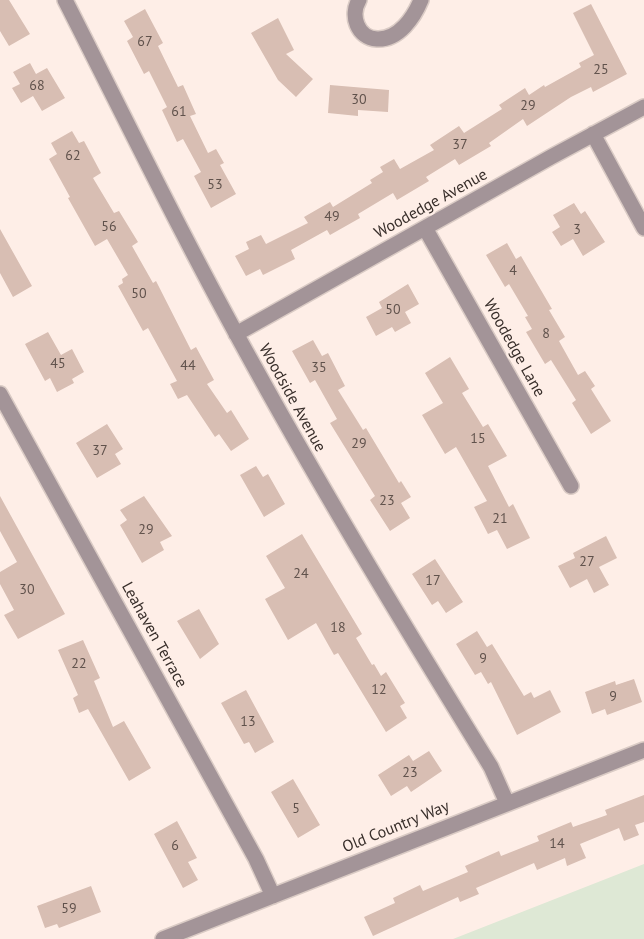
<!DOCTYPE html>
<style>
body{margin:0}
canvas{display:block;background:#feeee7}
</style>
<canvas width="644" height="939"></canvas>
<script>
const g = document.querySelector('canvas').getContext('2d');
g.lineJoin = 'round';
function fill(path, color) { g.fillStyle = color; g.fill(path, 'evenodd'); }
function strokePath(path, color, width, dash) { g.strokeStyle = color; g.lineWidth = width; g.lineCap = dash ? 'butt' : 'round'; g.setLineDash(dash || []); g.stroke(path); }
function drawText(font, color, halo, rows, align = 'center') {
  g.font = font + ' "PT Sans",sans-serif'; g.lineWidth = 4.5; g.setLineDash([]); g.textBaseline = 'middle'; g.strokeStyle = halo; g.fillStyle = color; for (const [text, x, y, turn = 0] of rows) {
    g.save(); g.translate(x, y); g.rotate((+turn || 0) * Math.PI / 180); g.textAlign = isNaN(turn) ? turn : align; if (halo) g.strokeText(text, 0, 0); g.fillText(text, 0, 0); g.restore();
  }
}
fill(new Path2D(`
 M644 864V939H453Z`), '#dee8d5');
fill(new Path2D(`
 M0 0H9L30 34 9 46 0 31Z
 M591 4 627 74 593 92 591 87 571 97 527 126 523 119 489 143 491 146 459 165 455 159 426 177 429 181 397 200 393 193 358 214 360 218 330 235 327 230 291 250 295 259 263 275 260 269 246 276 235 256 249 249 246 242 261 235 266 244 308 223 304 217 330 202 333 207 372 183 370 180 383 172 380 167 394 159 400 169 434 150 430 145 459 126 464 133 502 109 499 105 525 88 529 95 544 85 545 87 581 67 579 63 594 55 573 13Z
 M145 9 163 43 158 46 178 87 183 85 196 114 190 116 208 153 216 149 224 163 220 165 236 194 211 208 194 176 201 172 183 139 177 142 162 110 167 107 149 71 144 74 127 41 133 37 124 21Z
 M278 18 294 50 286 54 313 79 296 97 278 80 251 33Z
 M30 63 36 74 47 68 65 98 42 111 33 96 21 103 12 88 20 84 13 72Z
 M330 85 389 90 388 112 358 110V116L328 113Z
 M72 131 79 143 84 141 101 173 93 178 114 213 119 211 138 242 132 246 153 283 156 281 191 350 196 347 214 380 207 384 227 413 231 410 249 439 231 451 219 434 215 437 187 395 178 399 170 384 177 381 148 328 143 331 118 286 123 283 122 279 128 275 107 239 95 246 68 198 70 197 49 159 57 154 51 143Z
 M574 203 581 214 585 211 605 242 583 256 573 239 561 246 552 232 560 227 553 215Z
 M0 229 32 286 13 297 0 273Z
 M507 243 516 259 521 256 552 309 549 310 565 337 559 341 578 375 585 371 595 386 591 389 611 421 591 434 572 403 576 400 551 360 545 364 526 332 532 329 525 317 528 316 509 284 505 287 486 255Z
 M408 284 419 304 405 312 411 323 395 332 392 327 376 336 366 317 382 308 379 302Z
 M48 332 61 355 72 349 84 372 72 379 74 383 57 392 50 378 45 381 25 344Z
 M313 340 322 356 328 353 345 386 338 390 363 430 366 428 399 483 401 481 411 497 401 503 410 518 390 531 370 500 375 496 330 423 337 419 315 380 310 383 292 351Z
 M450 357 469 389 462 393 483 427 488 424 507 456 488 466 509 507 513 504 530 538 507 549 497 530 488 534 474 507 487 501 456 447 445 454 422 415 443 403 425 373Z
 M107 424 123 449 115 454 121 464 97 478 76 443Z
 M256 466 263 477 268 474 285 504 264 517 240 475Z
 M0 496 65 614 18 639 4 615 14 610 0 584V572L17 562 0 531Z
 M144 496 172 536 160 542 164 550 142 563 120 525 127 520 120 510Z
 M302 534 362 634 356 638 372 665 374 664 381 676 386 672 405 703 400 706 407 718 386 732 338 653 334 655 316 623 288 640 265 599 285 588 266 556Z
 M606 536 617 558 599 567 609 585 594 593 587 579 570 588 558 566 575 558 573 553Z
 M435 559 463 602 446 613 438 601 432 605 412 574Z
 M199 609 219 644 200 659 177 621Z
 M477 631 487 647 492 644 524 696 531 692 534 698 550 690 561 712 517 735 491 682 488 684 481 672 475 675 456 644Z
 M83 640 100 678 94 681 113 727 124 721 151 768 129 781 88 709 79 713 73 698 78 695 58 650Z
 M634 679 642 702 607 715 605 709 592 714 585 692 615 681 616 685Z
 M246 690 274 742 255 753 249 742 244 744 221 703Z
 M429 751 442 771 411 792 407 786 391 796 378 775 409 755 413 761Z
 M293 779 320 825 298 838 271 792Z
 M644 795V822L635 825 639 835 624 841 619 828 580 844 586 858 567 866 565 858 537 870 534 863 476 888 479 894 460 902 458 897 373 936 364 917 395 903 393 898 420 885 423 891 468 872 465 866 499 851 501 856 539 841 537 836 571 822 573 827 607 815 605 810Z
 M177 821 197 858 188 862 198 880 183 888 154 834Z
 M91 886 101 912 59 928 57 924 45 928 37 906Z`), '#d8beb3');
const minor = new Path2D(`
 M65 0C127 122 187 246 254 366 329 502 410 635 491 767L507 803
 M359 0C350 15 357 38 377 39 399 40 414 17 421 0
 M593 134 644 228
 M425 228 571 486
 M236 334 551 157 644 107
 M0 394 256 859 273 896
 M163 939 644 750`);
strokePath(minor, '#dacbc5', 18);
strokePath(minor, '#a39498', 15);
drawText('14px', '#60524c', null, [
 ["67",145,42],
 ["25",601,70],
 ["68",37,86],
 ["30",359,100],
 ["29",528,106],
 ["61",179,112],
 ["37",460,145],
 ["62",73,156],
 ["53",215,185],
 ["49",332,217],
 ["56",109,227],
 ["3",577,230],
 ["4",513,271],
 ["50",139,294],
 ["50",393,310],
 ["8",546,334],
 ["45",58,364],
 ["44",188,366],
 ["35",319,368],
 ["15",478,439],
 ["29",359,444],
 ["37",100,451],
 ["23",387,501],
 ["21",500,519],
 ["29",146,530],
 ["27",587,562],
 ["24",301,574],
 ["17",433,581],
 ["30",27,590],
 ["18",338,628],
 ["9",483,659],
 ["22",79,664],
 ["12",379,690],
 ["9",613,697],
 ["13",248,722],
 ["23",410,773],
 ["5",296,809],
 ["14",557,844],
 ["6",175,846],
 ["59",69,909]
]);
drawText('16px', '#382e2a', '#feeee7', [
 ["Woodedge Avenue",431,204,-29],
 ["Woodedge Lane",514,348,61],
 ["Woodside Avenue",292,398,61],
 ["Leahaven Terrace",154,635,61],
 ["Old Country Way",396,827,-22]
]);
</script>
